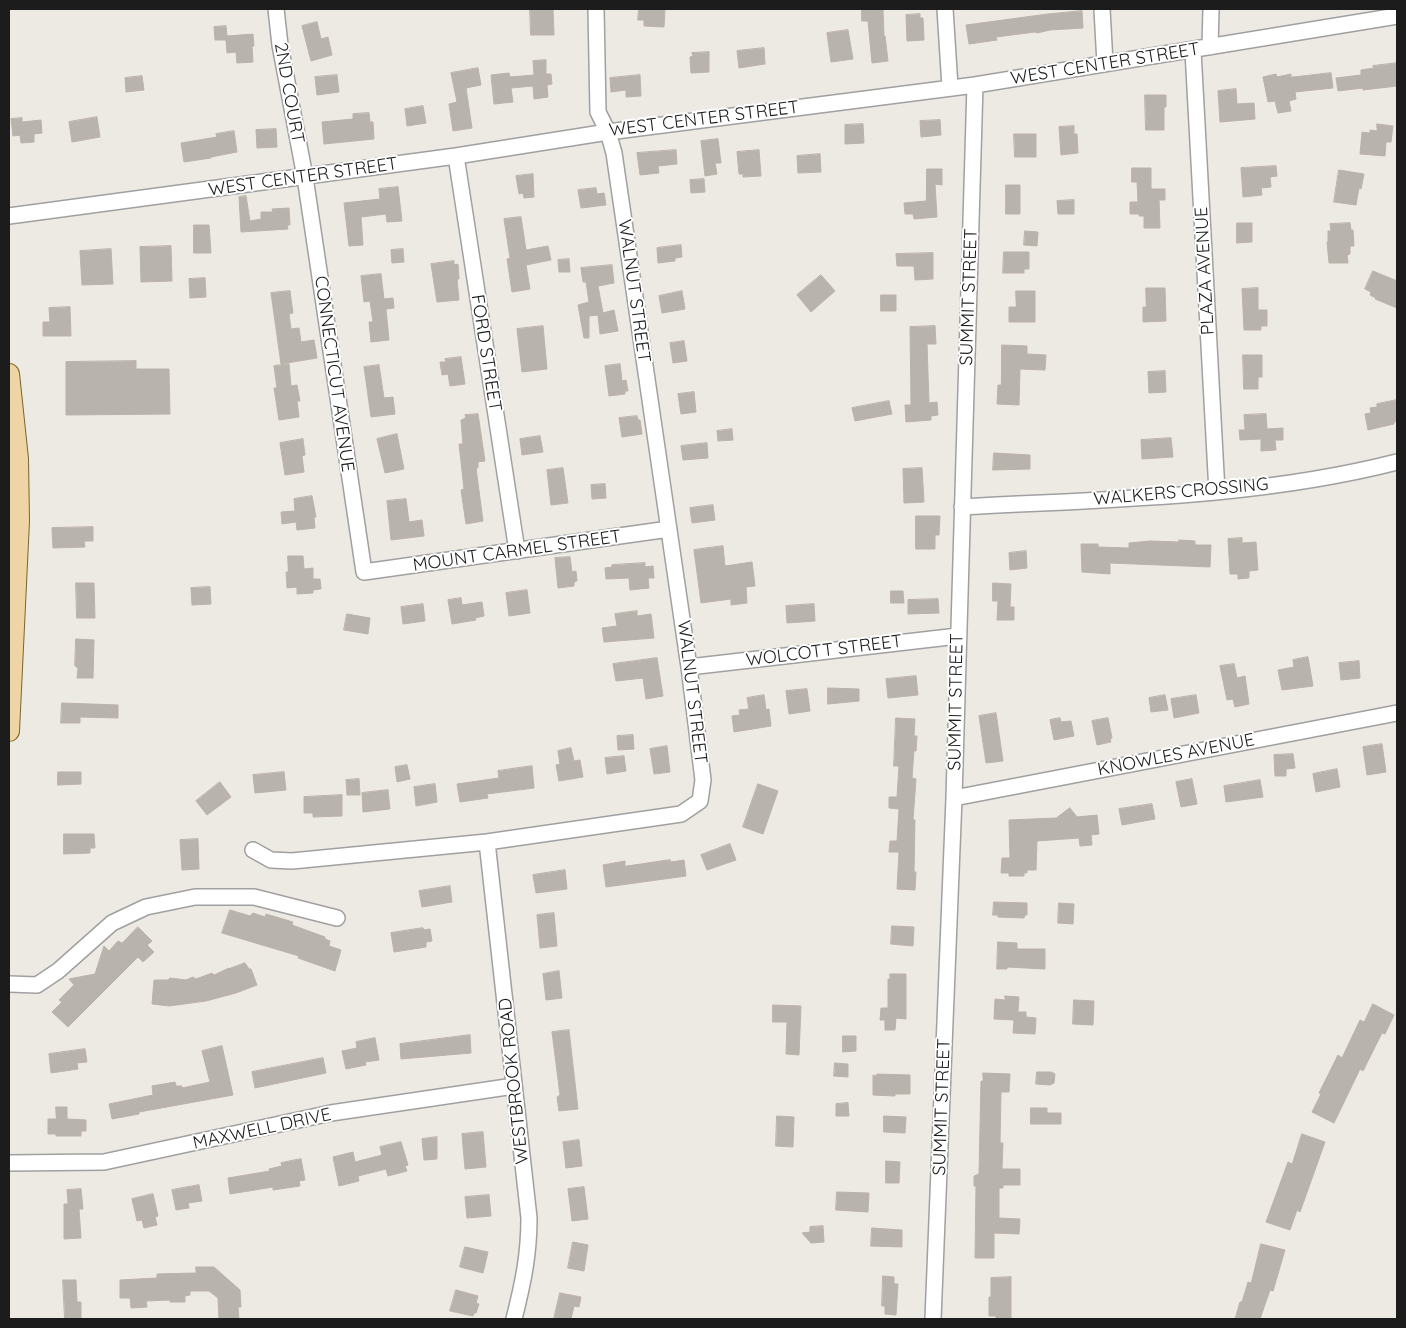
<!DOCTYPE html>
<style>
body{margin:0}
#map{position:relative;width:1406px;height:1328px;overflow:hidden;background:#eceae3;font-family:Quicksand,sans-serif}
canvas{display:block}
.frame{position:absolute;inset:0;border:10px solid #1c1c1c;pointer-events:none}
</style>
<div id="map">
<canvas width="1406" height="1328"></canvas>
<div class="frame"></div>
</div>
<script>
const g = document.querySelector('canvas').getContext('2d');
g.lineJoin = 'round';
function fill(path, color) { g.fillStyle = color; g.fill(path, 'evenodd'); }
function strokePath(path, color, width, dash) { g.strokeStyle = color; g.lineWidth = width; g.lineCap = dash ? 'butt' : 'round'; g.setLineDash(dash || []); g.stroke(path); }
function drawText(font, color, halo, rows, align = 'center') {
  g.font = font + ' Quicksand,sans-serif'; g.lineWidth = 4; g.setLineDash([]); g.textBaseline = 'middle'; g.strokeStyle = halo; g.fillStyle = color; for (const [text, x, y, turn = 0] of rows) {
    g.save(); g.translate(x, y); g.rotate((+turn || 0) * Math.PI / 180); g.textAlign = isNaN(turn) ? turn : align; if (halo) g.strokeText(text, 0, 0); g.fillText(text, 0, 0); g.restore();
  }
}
const building = new Path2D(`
 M530 9H553L554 35H531Z
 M639 9H665L664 27 644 26V20H638Z
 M862 9H883L884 36H885L888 61 872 63 868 21H862Z
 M1082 11 1083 28 1050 30 1037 33 1035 32 996 37 997 40 969 44 966 25 1048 14Z
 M920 14V18H923L924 40 907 41 906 15Z
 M317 22 321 39 328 37 332 55 311 61 302 26Z
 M226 26 227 36 253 34 254 46H252L253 62 237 63 236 52 227 53 226 40H215L214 27Z
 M848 30 853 59 831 62 827 33Z
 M764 48 765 64 739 68 737 51Z
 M709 52V72L691 73 690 57 693 56 692 53Z
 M546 60V74H551L552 84 547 85 548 97 534 99 533 86 511 88 513 102 494 104 491 75 509 73 510 77 534 75 533 61Z
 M1397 63V86L1363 90V88L1338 91 1336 78 1361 75V70L1374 68 1373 66Z
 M478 68 481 85 466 88 472 128 453 131 449 104 457 102 451 73Z
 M1331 73 1333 88 1295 92 1296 99 1289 101 1291 111 1278 113 1275 101 1268 102 1263 77 1276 74 1277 77 1291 74V77Z
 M337 75 339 92 317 95 315 77Z
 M640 75 641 96 626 97V90L611 92 610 78Z
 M142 76 144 90 126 92 125 78Z
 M1236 89 1237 104 1254 103 1255 119 1220 122 1218 91Z
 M1145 95H1166V107H1164V130H1146Z
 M423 106 426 123 407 126 405 109Z
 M369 113 370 122H373L374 139 324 144 322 122 353 119V114Z
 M97 117 100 137 72 142 69 122Z
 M22 118V122L41 120 42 133 34 134V142L21 143 20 135 13 136 11 119Z
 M940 120 941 135 921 137 920 121Z
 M863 124 864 143 845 144V125Z
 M1377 124 1393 126 1391 142H1386L1385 156 1360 154 1362 132 1370 133V130L1377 131Z
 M1074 126V134H1077L1078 153 1061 155 1059 127Z
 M276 129 277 147 257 148 256 130Z
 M234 131 237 152 211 157V158L184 162 181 143 217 137 216 134Z
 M1014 134H1036V157H1015Z
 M718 139 721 163H715L717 174 705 176 701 141Z
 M676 150 677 164 658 166 659 173 640 175 637 153Z
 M759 150 761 176 743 177V174H739L737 152Z
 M820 154 821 172 798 173 797 156Z
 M1276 166 1277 176 1270 177 1271 187 1261 188 1262 195 1243 197 1241 168Z
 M1132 168H1151V189H1165V200H1159L1160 228H1144V216H1139V214H1130V202H1138L1137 182H1132Z
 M927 169H942V185L935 184 937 217 914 219 913 214H905L904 203 926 201Z
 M1339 170 1364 174 1361 189 1359 188 1356 205 1334 202Z
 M533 174 534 197 524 198 523 193 519 194 516 176Z
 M704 179 705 192 691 193 690 180Z
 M1006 185H1020V214H1006Z
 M398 187 402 221 387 222 386 214 361 217 363 245 349 246 344 203 380 199 379 189Z
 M596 188 597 194 604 193 606 205 581 208 578 190Z
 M246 196 250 221 261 219V212H273L272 209 289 208 290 225H287L288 229 241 232 239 197Z
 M1074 200V214H1058L1057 201Z
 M521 217 526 250 548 246 551 260 526 265 530 289 512 292 507 259 510 258 504 219Z
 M1237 223H1252V242L1237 243Z
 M1350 223 1351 230H1353L1354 246H1350V254L1347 255 1348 263H1329L1327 242H1328V231H1331L1330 224Z
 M194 225H209L211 253H194Z
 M1025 231 1038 232 1037 246 1024 245Z
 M681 245 682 257 675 258V261L658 263 657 248Z
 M171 246 172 281 141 282 140 247Z
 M111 249 113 284 82 285 80 251Z
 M403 249 404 262 392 263 391 250Z
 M1004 252H1029V269H1024V273H1003Z
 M933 253V279L915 280 914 266H897L896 254Z
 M569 259 570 272H559L558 260Z
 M454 261V265L458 264 459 279H457L459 300 437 302 431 264Z
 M612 265 614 283 598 286 603 313 614 310 618 331 600 334 598 315 589 316V338H584L578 305 589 302 586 282H583L581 268Z
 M1373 271 1397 281V308L1375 299 1376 298 1370 295 1371 292 1365 289Z
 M381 274 384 299 393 298 394 308 386 309 389 340 371 342 369 322H373L370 301 364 302 361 276Z
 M821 275 835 291 811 312 797 295Z
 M205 278 206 297 190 298 189 279Z
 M1146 288H1165L1166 321 1143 322V307H1146Z
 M1258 288V310H1267V326H1261V330H1244L1242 289Z
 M290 291 293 313 289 314 291 329 299 328 301 342 314 340 317 358 281 364 271 293Z
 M682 291 685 309 662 313 659 296Z
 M1016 291H1035V322H1009V307H1016Z
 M881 295H896V311H881Z
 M70 307 71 336H43V322H50L49 308Z
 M543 326 547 369 522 372 517 329Z
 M935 326 936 344H927L929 403 937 402 938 415 931 416V420L906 422 905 405H911L910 327Z
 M684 341 687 361 673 363 670 343Z
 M1002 345 1027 346V354L1046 355 1045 370 1020 369 1019 405 997 404 998 385H1001Z
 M1243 355H1262V377H1258V389H1244Z
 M461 357 465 384 450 386 448 374 442 375 440 362H446L445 359Z
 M136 361V369H169L170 414 66 415V362Z
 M289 364 291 386 297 385 300 401H297L299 417 279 420 274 388H277L274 366Z
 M620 364 622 381 626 380 628 391H625V394L609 396 605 366Z
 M379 365 384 398 393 397 395 414 371 417 364 367Z
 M1165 371 1166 392 1149 393 1148 372Z
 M694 392 696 412 681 414 678 394Z
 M1397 400V421L1394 422V424L1368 430 1365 414 1371 413 1370 408 1377 407V404Z
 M889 401 892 414 855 421 852 408Z
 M478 414 485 461 478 462V468H476L483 521 466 524 461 490 464 489 459 444H463L461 420 466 418 465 415Z
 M1266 414 1267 429 1283 428V440H1275L1276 450 1261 451V439L1240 440 1239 430H1245L1244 415Z
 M637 416 638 420H640L642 434 622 437 619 418Z
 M732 429 733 440 718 441 717 431Z
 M397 434 404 469 385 473 377 439Z
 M540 436 543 452 522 455 520 439Z
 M1171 438 1173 457 1142 459 1141 440Z
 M303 439 305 455 302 456 304 472 285 475 280 443Z
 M707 443 708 458 683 460 681 446Z
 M994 453 1030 455V469L993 470Z
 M563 468 568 503 551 505 547 470Z
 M922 468 924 502 904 503 903 469Z
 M605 484 606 498 592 499 591 485Z
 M312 496 316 517H314L315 528 297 530 296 522 282 524 281 512 295 511 294 499Z
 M406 499 409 522 422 520 424 536 391 540 387 501Z
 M713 505 715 520 692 523 690 508Z
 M916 516H940L939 535H935V549H916Z
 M93 527V541H84L85 547 53 548 52 528Z
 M1242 538V543L1256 542 1258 570 1249 571V578L1238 579V574H1230L1228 539Z
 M1179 540 1195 541V545H1211L1210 567 1110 563V574L1082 572 1081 544H1098V547L1129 548V543L1150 541 1179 542Z
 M723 546 725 566 752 562 755 586 746 587 747 603 731 605V599L701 603 694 550Z
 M1026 551 1027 568 1010 570 1009 553Z
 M288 556H303L304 569 313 568V579H320L321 589 313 590V593L297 594V587L287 588 286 572H288Z
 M570 557 572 572 576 571 577 581 574 582V586L558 588 555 558Z
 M645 563V567L653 566 654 578H648L649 588 630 590 629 578 606 579 605 568 612 567V565Z
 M76 583H94L95 618H77Z
 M993 583 1011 584 1010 607H1014V620H997L998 601H993Z
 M210 587 211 604 192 605 191 588Z
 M527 590 530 613 509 616 506 593Z
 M891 591H903L904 603H891Z
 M461 598 462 605 482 602 484 616 475 618 476 620 452 624 448 600Z
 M938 599 939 613 908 614V600Z
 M423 604 425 621 403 624 401 607Z
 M814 604 815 621 787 623 786 606Z
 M637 611V616L651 614 654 638 604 642 602 628 617 626 615 614Z
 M347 614 370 618 368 634 344 630Z
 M76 639 94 640 93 678H77L78 668 75 666Z
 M1308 657 1313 686 1282 690 1278 670 1294 667 1293 660Z
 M657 658 663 696 646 699 643 678 616 681 613 664Z
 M1359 661 1360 678 1341 680 1339 663Z
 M1234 664 1237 678 1245 676 1249 704 1235 707 1233 699 1227 700 1220 666Z
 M916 676 918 695 888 698 886 679Z
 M828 688 859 689V701L828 704Z
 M807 689 810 711 789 714 786 691Z
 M764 695 766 710 769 709 771 726 734 732 732 716 740 715 739 710 749 709 747 698Z
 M1165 695 1168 710 1151 712 1149 698Z
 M1196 695 1199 713 1174 718 1171 699Z
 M62 703 118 705V718L80 717V723H61Z
 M996 713 1003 761 986 763 979 716Z
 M896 718 915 719 914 736H917L916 751H914L912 778 916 779 913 820H915L914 872H916L915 890 897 889 899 852H889L890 841H897L899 809 889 808V797H897L899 766H894Z
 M1060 718 1061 722 1071 721 1074 736 1054 740 1050 720Z
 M1108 718 1112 738 1110 739 1111 742 1097 745 1092 721Z
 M633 735 634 749 618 750 617 736Z
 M1382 744 1386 772 1367 775 1363 747Z
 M667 746 670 772 654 774 650 749Z
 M571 748 574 761 580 760 583 777 559 781 556 765 560 764 558 751Z
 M1293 754 1295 768 1286 769V776H1275L1274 755Z
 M624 756 626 771 607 774 605 758Z
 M407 765 410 779 397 782 395 767Z
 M532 766 534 788 487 794 488 798 460 802 457 784 499 778 498 771Z
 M1337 769 1340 787 1316 792 1313 774Z
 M58 772H81V784L58 785Z
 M284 772 286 790 255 793 253 775Z
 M359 779 360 795H347L346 780Z
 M1192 779 1197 804 1181 807 1176 782Z
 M1260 780 1263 797 1226 802 1224 786Z
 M220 782 231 797 207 815 196 801Z
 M435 784 437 802 416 806 414 787Z
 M758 784 778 791 763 834 743 827Z
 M388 790 390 809 363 812 362 793Z
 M342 795V816L313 817V813H304V797Z
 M1152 804 1155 819 1122 825 1119 809Z
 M1070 808 1077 817 1097 815 1099 834 1091 835 1092 845 1080 846 1079 838 1037 841 1036 870H1027V873H1024V876H1009V873H1001L1002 858H1010L1009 820 1056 818Z
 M64 834H94L95 848H90V853L64 854Z
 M198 839 199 869 182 870 180 840Z
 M730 844 736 860 707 870 701 855Z
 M670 860 671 862 684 860 686 876 606 887 603 865 625 861V866Z
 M565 870 567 889 536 893 533 875Z
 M450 886 452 902 422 907 419 891Z
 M994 902 1027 903V915H1025L1024 918 998 917V915H993Z
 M1059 903 1074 904 1073 924 1058 923Z
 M230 910 250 916 253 913 265 917 266 914 293 922 292 925 325 937V939L330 941 329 946 341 950 335 971 298 958 299 956 222 933Z
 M554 913 557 946 540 948 537 915Z
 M892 926 914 927 913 946 891 944Z
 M138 927 152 941 147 945 154 952 143 962 138 957 68 1027 52 1012 62 1002 59 1000 74 985 69 979 95 974 104 946 109 951 118 941 122 943Z
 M423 928 424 930 430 929 432 941 426 942V947L394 952 391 933Z
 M998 942 1017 943V949H1045V969L1007 967V969H997Z
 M245 963 249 969H251L257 985 236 993 206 1001 169 1006 152 1004 154 980H168L170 978 186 980 193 977 196 979 212 973 214 975 229 968 228 969Z
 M559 971 562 998 546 1000 543 974Z
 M890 974H906V1019L896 1018 895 1030H885V1020H880L881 1008H888V979H890Z
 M1005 996 1019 997 1018 1012H1026V1017L1036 1018 1035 1034 1013 1033 1014 1020 994 1019 995 999 1005 1000Z
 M1074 1000 1094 1001 1093 1025 1073 1024Z
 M1373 1004 1394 1015 1385 1034 1382 1033 1363 1071 1360 1069 1334 1123 1312 1112 1321 1094 1319 1093 1338 1055 1342 1058 1360 1020 1364 1022Z
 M773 1005 801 1006 799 1055 786 1054 787 1022H773Z
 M569 1030 578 1109 559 1111 557 1097 560 1095 552 1032Z
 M470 1035 471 1053 401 1059 400 1044Z
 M843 1036H856V1051L843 1052Z
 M375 1038 379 1060 365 1062 366 1065 346 1069 342 1051 357 1048 356 1042Z
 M222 1046 233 1095 139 1112V1114L112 1119 109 1104 153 1095 152 1086 175 1082 176 1086H182V1088L210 1082 202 1051Z
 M85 1049 87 1062 77 1063 78 1069 51 1073 49 1054Z
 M323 1058 326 1073 255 1088 252 1072Z
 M835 1063 848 1064V1077L834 1076Z
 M1037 1072H1051L1055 1074 1054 1083 1050 1085 1036 1084Z
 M983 1073 1010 1074 1009 1092H1001L1000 1143H1003L1002 1169H1020V1185H1003V1188H999V1218L1020 1219 1019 1234 994 1233V1258H975L976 1186H974V1176L979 1174 981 1081H983Z
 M877 1074 910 1075V1094H895V1096L873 1095V1075L877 1076Z
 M848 1103 849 1116H836V1104Z
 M56 1107H67V1119L86 1120V1131H81V1136H56V1134H48V1119H56Z
 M1031 1108H1047V1113H1061V1124H1031Z
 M777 1116 794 1117 793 1147 776 1146Z
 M884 1116 906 1117 905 1133 884 1132Z
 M483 1132 486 1167 465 1169 462 1134Z
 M1302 1134 1325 1142 1300 1212 1297 1210 1290 1230 1266 1222 1288 1162 1292 1164Z
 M437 1137V1159L424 1160 422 1139Z
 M579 1140 582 1166 566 1168 563 1142Z
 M401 1142 408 1165 405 1166 407 1171 388 1176 386 1169 358 1176 359 1181 339 1186 333 1157 353 1152 355 1162 382 1155 380 1147Z
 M301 1159 305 1180 299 1181 300 1186 273 1190V1187L230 1194 228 1178 270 1171 269 1169 282 1166 281 1163Z
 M886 1161 900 1162 899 1183H886Z
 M199 1185 202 1201 188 1203 189 1208 176 1210 172 1190Z
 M584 1187 588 1219 572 1221 568 1189Z
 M81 1189 83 1209H79L81 1238 64 1239V1204H68L67 1190Z
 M837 1192 869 1193 868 1212 836 1210Z
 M153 1194 158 1216 155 1217 157 1225 144 1228 142 1220 137 1221 132 1199Z
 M489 1195 491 1216 467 1218 465 1197Z
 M823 1226 824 1242 811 1243 802 1233 810 1232V1227Z
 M872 1228 902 1230V1247L871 1246Z
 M573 1242 588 1245 584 1271 568 1268Z
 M1261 1244 1285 1250 1273 1291 1270 1290 1260 1319H1235L1240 1302H1242L1248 1282 1251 1283Z
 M465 1247 488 1252 483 1273 460 1267Z
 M196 1267H214L240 1290 241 1307H238L239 1319H219L218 1298 209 1291H190V1295L185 1296V1302H170V1300L146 1301 147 1307 131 1308 130 1298H120V1280L157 1278V1274L196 1273Z
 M883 1276 894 1277V1284H898L896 1315 885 1314V1306H882Z
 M1011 1277V1319H996V1316H989V1297H991V1278Z
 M63 1280H76L77 1302H81V1319H65Z
 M456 1290 478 1296 476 1303 479 1304 476 1313H474L473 1316 450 1311Z
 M560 1293 581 1297 579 1307 574 1306 571 1319H554Z`);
fill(building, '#b9b3ad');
strokePath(building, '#bcb2a8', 1);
const minor = new Path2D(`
 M276 9 280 45 305 177 364 572 669 529
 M945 9 950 87
 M1102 9 1105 64
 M1210 47 1211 9
 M1193 51 1217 492
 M456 156 517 551
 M9 216 456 156 608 132 975 85 1397 16
 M962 507C1107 499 1256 498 1397 462
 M689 667 958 636
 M954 798 1397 713
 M487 842 529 1218C529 1255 523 1283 514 1319
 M253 850 271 860 292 861 487 842 681 814 700 801 703 780 689 667 614 153 608 132 598 112 596 9
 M9 984 37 985 58 971 112 923 146 907 195 897H254L337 918
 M9 1163 104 1162 331 1113 514 1086
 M933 1319 954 798 975 85`);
const major = new Path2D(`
 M9 374 18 459 19 521 9 731`);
strokePath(minor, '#a0a0a0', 18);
strokePath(major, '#826612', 22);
strokePath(minor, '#fff', 15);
strokePath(major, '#efd5a5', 20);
drawText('18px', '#1c1c1c', '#fff', [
 ["WEST CENTER STREET",1105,64,-9],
 ["2ND COURT",289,93,80],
 ["WEST CENTER STREET",704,119,-7],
 ["WEST CENTER STREET",303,177,-8],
 ["PLAZA AVENUE",1205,271,-93],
 ["WALNUT STREET",634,291,82],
 ["SUMMIT STREET",969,297,-88],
 ["FORD STREET",486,353,81],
 ["CONNECTICUT AVENUE",334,374,82],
 ["WALKERS CROSSING",1181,492,-5],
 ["MOUNT CARMEL STREET",517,551,-8],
 ["WOLCOTT STREET",824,651,-7],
 ["WALNUT STREET",692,692,83],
 ["SUMMIT STREET",956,702,-89],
 ["KNOWLES AVENUE",1176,755,-11],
 ["WESTBROOK ROAD",514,1081,-96],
 ["SUMMIT STREET",942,1107,-88],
 ["MAXWELL DRIVE",262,1129,-12]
]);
</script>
